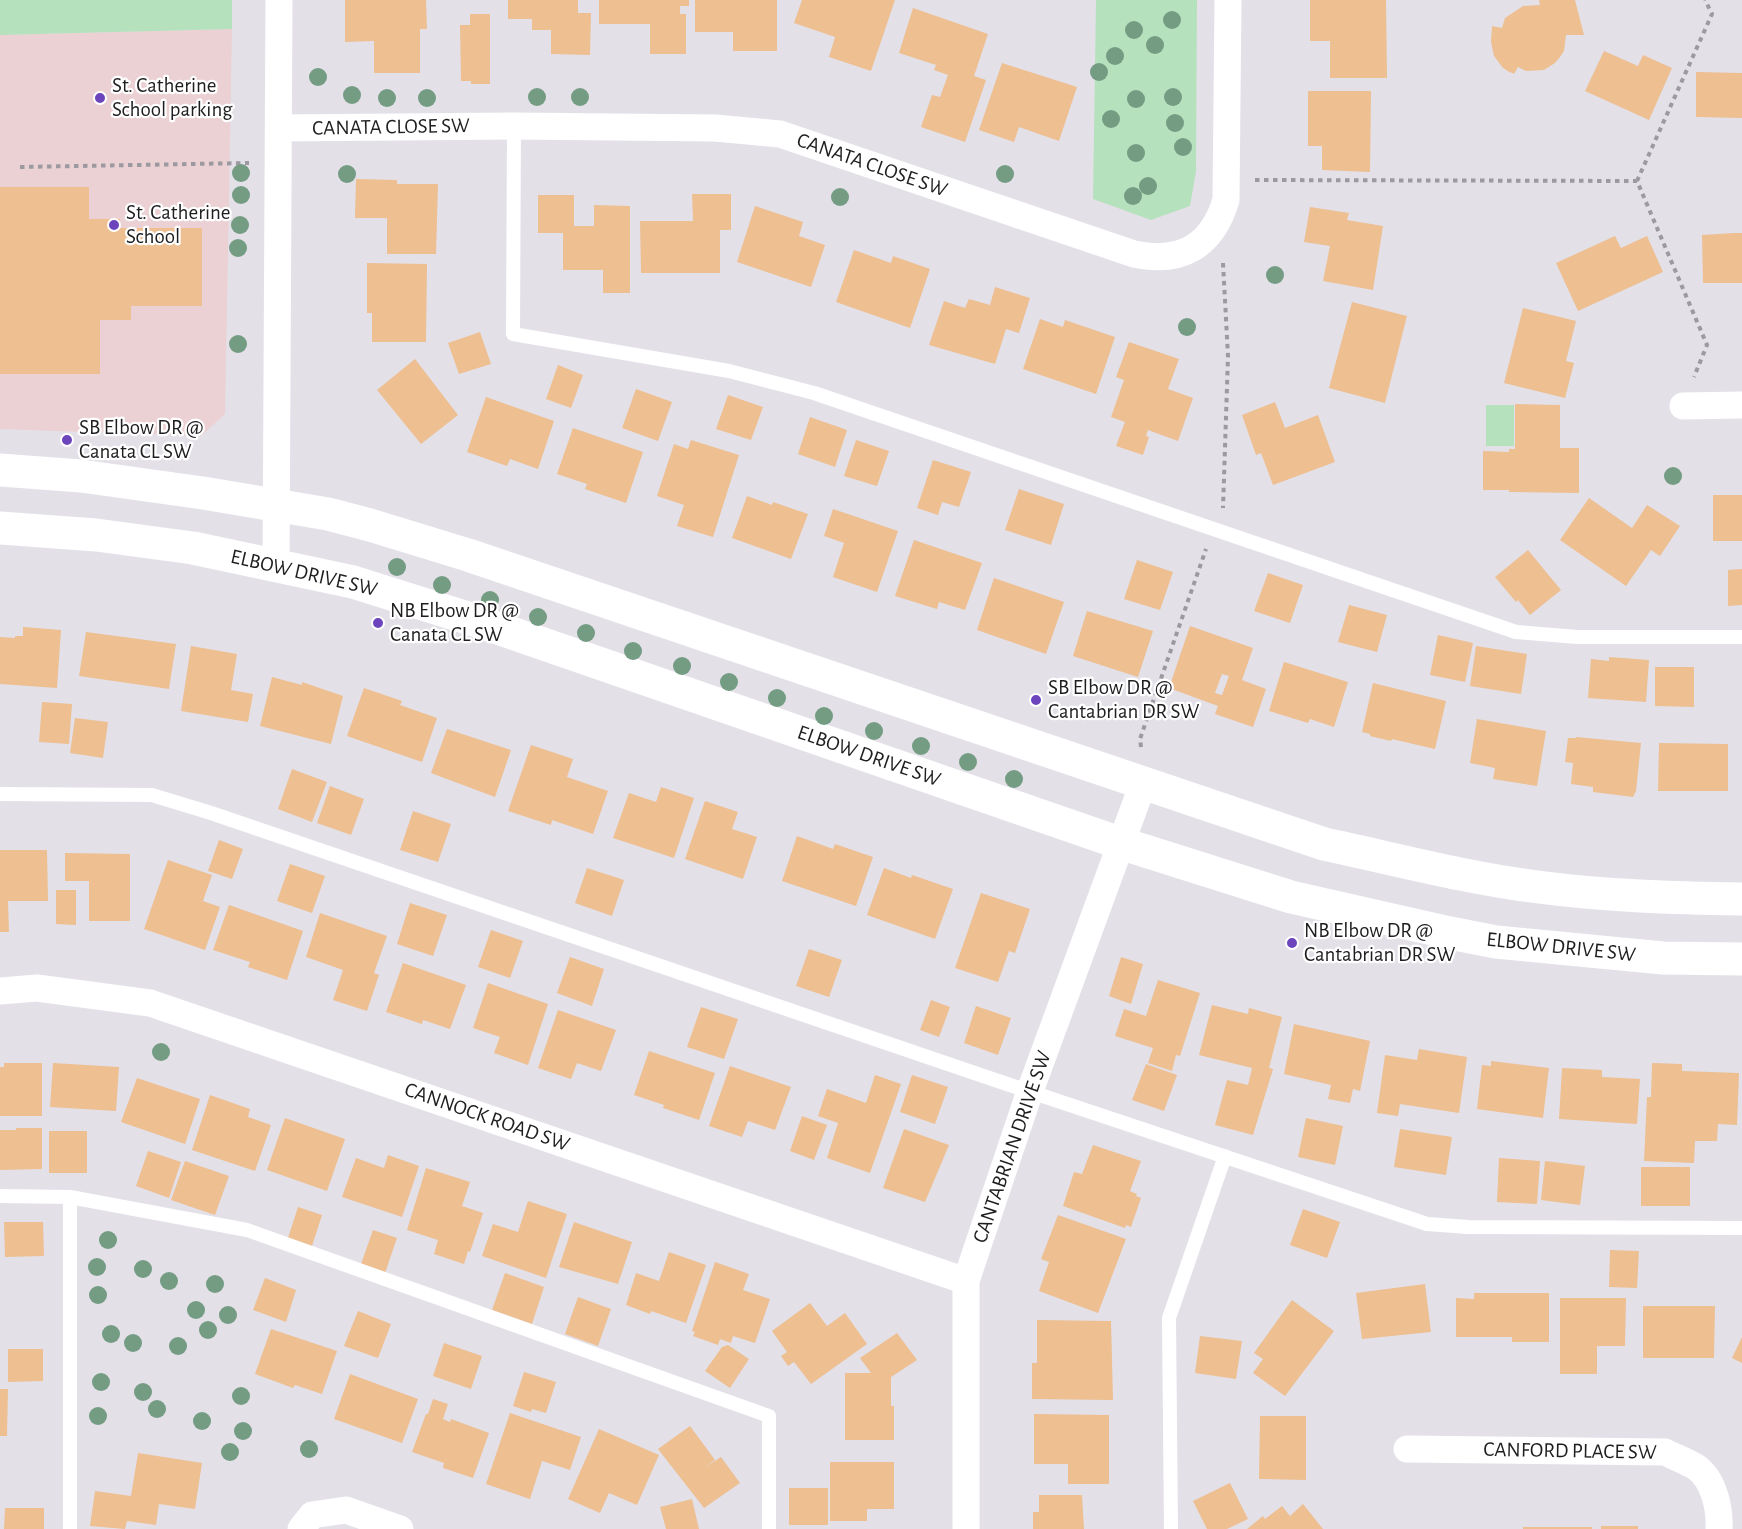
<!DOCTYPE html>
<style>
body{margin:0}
canvas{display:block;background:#e3e0e8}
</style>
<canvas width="1742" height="1529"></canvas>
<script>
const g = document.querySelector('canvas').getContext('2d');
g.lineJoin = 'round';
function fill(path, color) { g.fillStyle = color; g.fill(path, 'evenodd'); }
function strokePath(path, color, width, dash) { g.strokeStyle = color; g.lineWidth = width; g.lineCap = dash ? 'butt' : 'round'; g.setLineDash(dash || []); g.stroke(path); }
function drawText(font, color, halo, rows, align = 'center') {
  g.font = font + ' "Alegreya Sans",sans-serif'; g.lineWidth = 4.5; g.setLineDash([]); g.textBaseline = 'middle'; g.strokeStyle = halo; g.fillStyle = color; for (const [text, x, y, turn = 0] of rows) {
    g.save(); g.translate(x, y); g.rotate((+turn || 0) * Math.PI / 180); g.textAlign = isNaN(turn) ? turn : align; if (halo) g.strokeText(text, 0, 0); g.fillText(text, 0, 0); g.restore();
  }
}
fill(new Path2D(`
 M232 29 225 414 201 436 0 429V35Z`), '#ebd1d3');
fill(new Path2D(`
 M0 0H232V29L0 35Z
 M1096 0H1197L1196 171 1190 206 1151 220 1093 199Z
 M1486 405H1514V446H1486Z`), '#b6e1bd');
fill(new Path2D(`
 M345 0H426L427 29H420V73H374V41L345 42Z
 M508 0H578V13H591L590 55 551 54V30H532V19H508Z
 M599 0H689V6H680V14H686V54H650V24H599Z
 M695 0H777V51H733V32H695Z
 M802 0H895L871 71 829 57 835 37 794 23Z
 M1310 0H1386L1387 78H1330V41H1310Z
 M1539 0H1575L1584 35H1566L1564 51 1560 57 1555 63 1544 70 1526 71 1518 67 1514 74 1511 72V73L1503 68 1494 56 1491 42 1492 26 1502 28 1505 18 1523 6 1540 5Z
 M913 8 988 34 974 76 986 80 965 142 921 127 932 95 940 97 948 75 934 70 936 65 899 53Z
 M470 14H490V84H471V81H461L460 25H470Z
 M1604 51 1638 66 1643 55 1672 68 1649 120 1585 91Z
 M1002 63 1077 87 1059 141 1019 127 1014 142 979 130Z
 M1696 72 1742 73V118L1696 117Z
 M1308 91H1371L1370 172 1322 170V146H1308Z
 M356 179 397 180V184H438L436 254H387V218H355Z
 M0 187H89V219H120V228H202V306H131V320H100V374H0Z
 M692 194H731V230H720V273H641L640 221H693Z
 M538 195H574V226H594V205L630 206V293H603V270H563V233H538Z
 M755 206 803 222 799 236 825 245 811 287 737 262Z
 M1310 207 1349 213 1347 220 1383 226 1373 290 1323 281 1330 246 1304 242Z
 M1734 233H1742V283H1703L1702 235Z
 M1615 236 1621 248 1647 236 1663 272 1578 311 1556 263Z
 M854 250 891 263 893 256 930 269 910 328 836 302Z
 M367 263 427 264 426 342H372V313H367Z
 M995 287 1030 298 1019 333 1006 329 995 364 929 345 944 301 965 308 969 299 990 305Z
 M1352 302 1407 316 1385 403 1329 388Z
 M1523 308 1576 321 1566 361 1574 363 1565 398 1504 383Z
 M1040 319 1063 327 1065 320 1115 337 1096 394 1023 369Z
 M480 332 491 364 459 374 448 343Z
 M1129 342 1179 359 1168 389 1193 398 1178 441 1148 430 1146 436 1149 437 1143 455 1116 446 1125 422 1111 417 1124 380 1116 377Z
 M415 359 458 415 421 444 377 390Z
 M558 365 583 375 571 408 546 399Z
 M636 389 672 402 658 441 622 428Z
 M728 395 763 407 751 440 716 429Z
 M486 397 554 421 538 469 510 459 507 466 467 452Z
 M1275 402 1285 428 1318 415 1335 462 1273 485 1261 453 1256 455 1242 415Z
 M1515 404 1560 405V448H1579V493L1509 492V490H1483V451L1509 452V449H1515Z
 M810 417 847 430 835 467 798 454Z
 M573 428 643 452 626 503 585 489 587 484 557 474Z
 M691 440 739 455 713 537 677 526 684 505 657 496 674 444 688 449Z
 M856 440 889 451 877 486 844 476Z
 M933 460 971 472 959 507 942 502 938 515 917 508Z
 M1019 489 1064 504 1051 545 1005 530Z
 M1713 495H1742V541H1713Z
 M747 496 772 505 773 502 808 514 791 559 732 538Z
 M1589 498 1632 528 1647 505 1680 526 1660 556 1651 550 1626 586 1560 540Z
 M833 509 898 531 877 592 833 577 844 543 824 536Z
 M914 540 982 563 965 610 939 602 937 609 895 596Z
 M1528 550 1561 590 1530 615 1518 600 1516 602 1495 577Z
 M1137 560 1173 572 1160 610 1124 599Z
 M1742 569V605L1728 606V570Z
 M1268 573 1303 585 1290 623 1254 611Z
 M994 578 1064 602 1046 654 977 630Z
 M1349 605 1387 615 1377 652 1338 642Z
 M1087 611 1153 631 1138 677 1073 656Z
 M1190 626 1253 648 1242 680 1266 689 1253 727 1215 714 1218 706 1169 688ZM1222 674 1229 676 1222 695 1215 693Z
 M23 627 61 630 57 688 0 684V637L15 638V636H23Z
 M86 632 176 644 169 689 79 676Z
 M1438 635 1473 643 1465 682 1430 675Z
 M191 646 237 654 231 690 253 694 248 722 181 711Z
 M1476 646 1527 654 1521 694 1470 686Z
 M1609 657 1649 660 1646 702 1588 698 1591 659 1609 661Z
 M1284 662 1348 682 1334 727 1310 719 1308 723 1269 711Z
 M1655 667H1694V707L1655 706Z
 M272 677 302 685V682L343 696 331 744 260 726Z
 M1373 683 1446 701 1435 749 1392 739 1391 741 1370 736V734L1362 732Z
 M364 688 402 701 400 705 437 718 422 762 347 736Z
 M42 702 72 704 69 744 39 742Z
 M75 718 108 722 103 758 70 753Z
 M1477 719 1546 731 1537 786 1493 779 1495 768 1470 763Z
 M447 729 511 750 495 797 431 773Z
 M1576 737 1641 743 1636 791 1633 797 1593 792V787L1571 784 1573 763 1565 762 1568 738H1576Z
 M1659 743 1728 744V791H1658Z
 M531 745 573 759 567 777 608 791 593 834 552 820 551 825 508 811Z
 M292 769 327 782 312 822 278 809Z
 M330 786 364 799 351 835 317 823Z
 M661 787 694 798 674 858 613 838 629 793 656 802Z
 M705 801 738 812 732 829 757 837 743 879 685 859Z
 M413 811 451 824 438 862 400 850Z
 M797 836 833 849 835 844 873 857 856 906 782 881Z
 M219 840 243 849 232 879 208 871Z
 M0 850H47L48 901H8L9 932H0Z
 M65 853 130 854V921H89V881H65Z
 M168 860 212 875 203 901 220 907 205 950 144 929Z
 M290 864 325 876 312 913 277 901Z
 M587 868 624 880 612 916 575 903Z
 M884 868 911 878 912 875 953 889 935 939 867 915Z
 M56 890H76V925L56 924Z
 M981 893 1030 909 1015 953 1009 951 998 982 955 968Z
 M410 903 447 915 433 956 397 944Z
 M229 905 303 931 287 980 248 967 250 962 213 950Z
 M320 913 387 936 374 973 379 975 367 1011 333 1000 343 970 306 957Z
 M491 930 523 941 510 978 478 967Z
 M809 949 842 960 829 997 796 986Z
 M570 957 604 969 592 1006 557 993Z
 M1121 957 1143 964 1131 1004 1109 996Z
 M403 963 466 985 450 1029 423 1020 422 1024 386 1012Z
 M1158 980 1200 993 1180 1056 1176 1055 1172 1071 1148 1063 1153 1048 1115 1036 1124 1009 1146 1016Z
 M488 983 548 1004 528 1065 494 1053 500 1037 473 1028Z
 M931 1000 950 1007 939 1037 920 1030Z
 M1212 1005 1248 1014 1249 1008 1282 1017 1269 1068 1273 1069 1253 1135 1215 1125 1227 1080 1248 1085 1252 1068 1199 1055Z
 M976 1006 1011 1018 998 1055 964 1043Z
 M701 1007 738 1019 724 1059 687 1047Z
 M558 1010 616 1030 601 1071 577 1063 571 1079 538 1068Z
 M1294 1024 1370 1041 1360 1091 1353 1089 1350 1103 1328 1099 1331 1085 1284 1074Z
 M1419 1049 1467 1057 1459 1113 1400 1104 1398 1116 1377 1113 1385 1055 1417 1060Z
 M649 1051 715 1073 699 1120 663 1108 664 1105 634 1095Z
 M1491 1061 1549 1068 1543 1118 1477 1109 1482 1065 1491 1066Z
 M4 1063H42V1116H0V1067H4Z
 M53 1063 119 1067 116 1111 50 1107Z
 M1652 1063 1682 1064V1071L1739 1073 1737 1125 1718 1124 1717 1141H1695L1694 1163 1644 1161 1647 1097H1651Z
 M1146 1064 1177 1075 1164 1111 1132 1100Z
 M730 1066 791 1087 775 1130 748 1121 742 1137 709 1126Z
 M1562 1068 1602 1070V1077L1640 1079 1637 1124 1559 1119Z
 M875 1075 901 1084 870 1173 827 1158 838 1123 818 1116 827 1089 866 1103Z
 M912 1075 948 1087 935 1124 900 1112Z
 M137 1078 200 1099 185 1144 121 1122Z
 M210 1095 250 1109 248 1117 271 1125 255 1171 192 1150Z
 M802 1116 827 1125 814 1160 790 1151Z
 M285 1118 345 1139 327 1191 267 1170Z
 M1306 1118 1343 1126 1335 1165 1298 1157Z
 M16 1128H42V1169L0 1170V1130H16Z
 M904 1129 949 1145 925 1202 883 1188Z
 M1400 1129 1452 1137 1446 1175 1394 1167Z
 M49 1131H87V1173H49Z
 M1093 1145 1141 1161 1130 1191 1137 1194 1136 1196 1141 1198 1131 1227 1126 1225 1125 1228 1063 1206 1074 1172 1082 1174Z
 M148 1151 181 1162 169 1198 136 1186Z
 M388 1155 419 1166 402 1217 342 1197 356 1158 384 1168Z
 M1499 1158 1540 1161 1537 1204 1497 1202Z
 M185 1161 229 1176 215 1215 171 1200Z
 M1545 1161 1585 1166 1580 1205 1541 1200Z
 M1641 1167H1690V1206H1641Z
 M426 1168 470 1182 462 1206 483 1213 470 1252 468 1251 464 1264 434 1254 438 1240 407 1230Z
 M528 1201 567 1214 546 1278 482 1256 493 1224 518 1232Z
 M298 1207 322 1215 312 1246 288 1238Z
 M1303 1209 1340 1222 1327 1258 1290 1245Z
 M1058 1215 1126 1239 1098 1313 1039 1291 1049 1262 1041 1259Z
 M4 1222H43L44 1256 5 1257Z
 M574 1222 632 1242 618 1284 559 1267Z
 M373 1230 397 1238 385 1273 361 1264Z
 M1610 1250 1639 1251 1637 1288 1609 1287Z
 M669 1252 706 1265 686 1323 651 1311 650 1314 626 1305 636 1273 659 1281Z
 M715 1262 749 1274 743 1290 770 1299 755 1343 733 1336 731 1343 720 1339 718 1345 693 1336 695 1332 692 1331Z
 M505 1273 544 1287 532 1324 492 1310Z
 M265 1278 296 1290 286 1322 253 1310Z
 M1425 1284 1431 1332 1362 1339 1356 1293Z
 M1474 1293H1549V1342H1512V1337H1456V1298L1474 1299Z
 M578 1297 611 1309 598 1346 565 1334Z
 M1560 1298H1626L1625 1346H1597V1374H1560Z
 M1292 1300 1334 1331 1285 1396 1253 1373 1263 1359 1254 1353Z
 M810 1303 827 1326 845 1313 867 1344 811 1384 794 1362 788 1366 781 1356 787 1352 772 1331Z
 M1643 1306H1715L1714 1358H1643Z
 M358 1311 391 1324 378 1358 344 1346Z
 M1037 1320 1111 1321 1113 1400 1032 1399V1363H1037Z
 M271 1329 337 1351 322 1394 295 1385 293 1388 255 1374Z
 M897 1333 917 1360 891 1377V1406H894V1440H845V1373H871L860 1358Z
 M1200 1336 1242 1341 1236 1379 1195 1373Z
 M1742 1337V1363L1732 1358Z
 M444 1343 482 1356 471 1389 433 1376Z
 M728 1345 749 1359 730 1388 705 1371 722 1347Z
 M8 1349H43V1381L8 1382Z
 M524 1372 556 1382 546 1413 532 1409 531 1412 513 1406Z
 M350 1374 418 1399 402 1443 334 1419Z
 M0 1389H8L7 1436H0Z
 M433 1399 448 1404 443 1419 450 1422 451 1419 489 1433 473 1478 443 1468 444 1463 412 1452 426 1414H428Z
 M510 1413 581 1437 570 1470 542 1461 530 1499 486 1484Z
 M1034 1414 1109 1415V1484H1068V1464H1034Z
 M1260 1416H1306V1480L1259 1479Z
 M690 1426 715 1460 704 1468 721 1457 740 1483 704 1508 658 1449Z
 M599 1429 659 1455 637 1505 609 1493 600 1513 568 1499Z
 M138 1453 202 1463 195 1509 159 1504 156 1525 127 1521 125 1529 90 1526 95 1491 131 1496Z
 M830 1462H894V1509H867V1521H830Z
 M1230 1483 1248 1519 1227 1529H1207L1193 1501Z
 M789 1488H828V1525H789Z
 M1039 1495H1082L1084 1529H1033V1512H1039Z
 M692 1499 699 1529H666L660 1507Z
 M1303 1504 1323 1529H1247L1263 1516 1265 1519 1282 1506 1290 1516Z
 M5 1508H44V1529H4Z
 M1601 1526H1638V1529H1601Z
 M1523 1527H1592V1529H1523Z`), '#edbf91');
strokePath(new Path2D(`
 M20 167 249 163
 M1255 180 1637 181 1707 345 1694 377
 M1637 181 1712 14 1705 0
 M1223 263 1228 356 1223 508
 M1141 747 1140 739 1206 549`), '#9c9aa0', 4, [4.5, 4.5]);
strokePath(new Path2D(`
 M514 126 513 334 729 371 814 393 1516 632 1577 637H1742
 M0 794 152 795 211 813 1001 1082 1427 1224 1468 1227 1742 1228
 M0 1196 70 1197 247 1230 769 1416V1529
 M70 1529V1197
 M1171 1529 1169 1318 1225 1156`), '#fff', 14);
strokePath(new Path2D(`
 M279 128 514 126 715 128 780 134 1134 254C1182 264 1212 246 1226 200L1228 0
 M1683 406 1742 405
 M276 565 279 0
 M0 991 37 988 150 1003 966 1281
 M1407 1449 1665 1452C1675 1457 1686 1461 1696 1467 1714 1480 1720 1508 1719 1529
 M301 1529 312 1515 346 1510 400 1529
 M966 1529V1281L1030 1091 1144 781`), '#fff', 27);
strokePath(new Path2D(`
 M0 470 81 476 203 493 328 514 370 525 468 555 1324 844C1395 859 1466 878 1538 887 1606 896 1674 898 1742 899
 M0 528 96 535 193 548 353 582 477 621 1120 843 1291 897 1450 933 1496 942 1663 958 1742 959`), '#fff', 33);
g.fillStyle = '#749c83';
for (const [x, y] of [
 [1172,20],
 [1134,30],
 [1155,45],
 [1115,56],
 [1099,72],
 [318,77],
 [352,95],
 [537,97],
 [580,97],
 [1173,97],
 [387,98],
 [427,98],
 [1136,99],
 [1111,119],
 [1175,123],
 [1183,147],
 [1136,153],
 [241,173],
 [347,174],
 [1005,174],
 [1148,186],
 [241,195],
 [1133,196],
 [840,197],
 [240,225],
 [238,248],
 [1275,275],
 [1187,327],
 [238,344],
 [1673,476],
 [397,567],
 [442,585],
 [490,600],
 [538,617],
 [586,633],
 [633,651],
 [682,666],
 [729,682],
 [777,698],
 [824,716],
 [874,731],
 [921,746],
 [968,762],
 [1014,779],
 [161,1052],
 [108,1240],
 [97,1267],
 [143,1269],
 [169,1281],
 [215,1284],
 [98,1295],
 [196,1310],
 [228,1315],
 [208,1330],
 [111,1334],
 [133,1343],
 [178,1346],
 [101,1382],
 [143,1392],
 [241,1396],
 [157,1409],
 [98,1416],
 [202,1421],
 [243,1431],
 [309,1449],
 [230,1452]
]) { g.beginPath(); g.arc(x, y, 9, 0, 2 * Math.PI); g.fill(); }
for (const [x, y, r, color] of [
 [100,98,6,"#6c45bd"],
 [114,225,6,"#6c45bd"],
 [67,440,6,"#6c45bd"],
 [378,623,6,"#6c45bd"],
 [1036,700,6,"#6c45bd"],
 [1292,943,6,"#6c45bd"]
]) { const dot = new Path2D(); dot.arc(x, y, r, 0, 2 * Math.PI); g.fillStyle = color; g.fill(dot); strokePath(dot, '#fff', 2); }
drawText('21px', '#1e1d1f', '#fff', [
 ["St. Catherine",112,86],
 ["School parking",112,110],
 ["St. Catherine",126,213],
 ["School",126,237],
 ["SB Elbow DR @",79,428],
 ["Canata CL SW",79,452],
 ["NB Elbow DR @",390,611],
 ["Canata CL SW",390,635],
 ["SB Elbow DR @",1048,688],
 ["Cantabrian DR SW",1048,712],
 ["NB Elbow DR @",1304,931],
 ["Cantabrian DR SW",1304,955]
], 'left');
drawText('21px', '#1e1d1f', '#fff', [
 ["CANATA CLOSE SW",391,127,-1],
 ["CANATA CLOSE SW",872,165,19],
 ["ELBOW DRIVE SW",304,573,13],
 ["ELBOW DRIVE SW",869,756,19],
 ["ELBOW DRIVE SW",1561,947,6],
 ["CANNOCK ROAD SW",487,1117,19],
 ["CANTABRIAN DRIVE SW",1012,1147,-71],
 ["CANFORD PLACE SW",1570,1451,1]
]);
</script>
